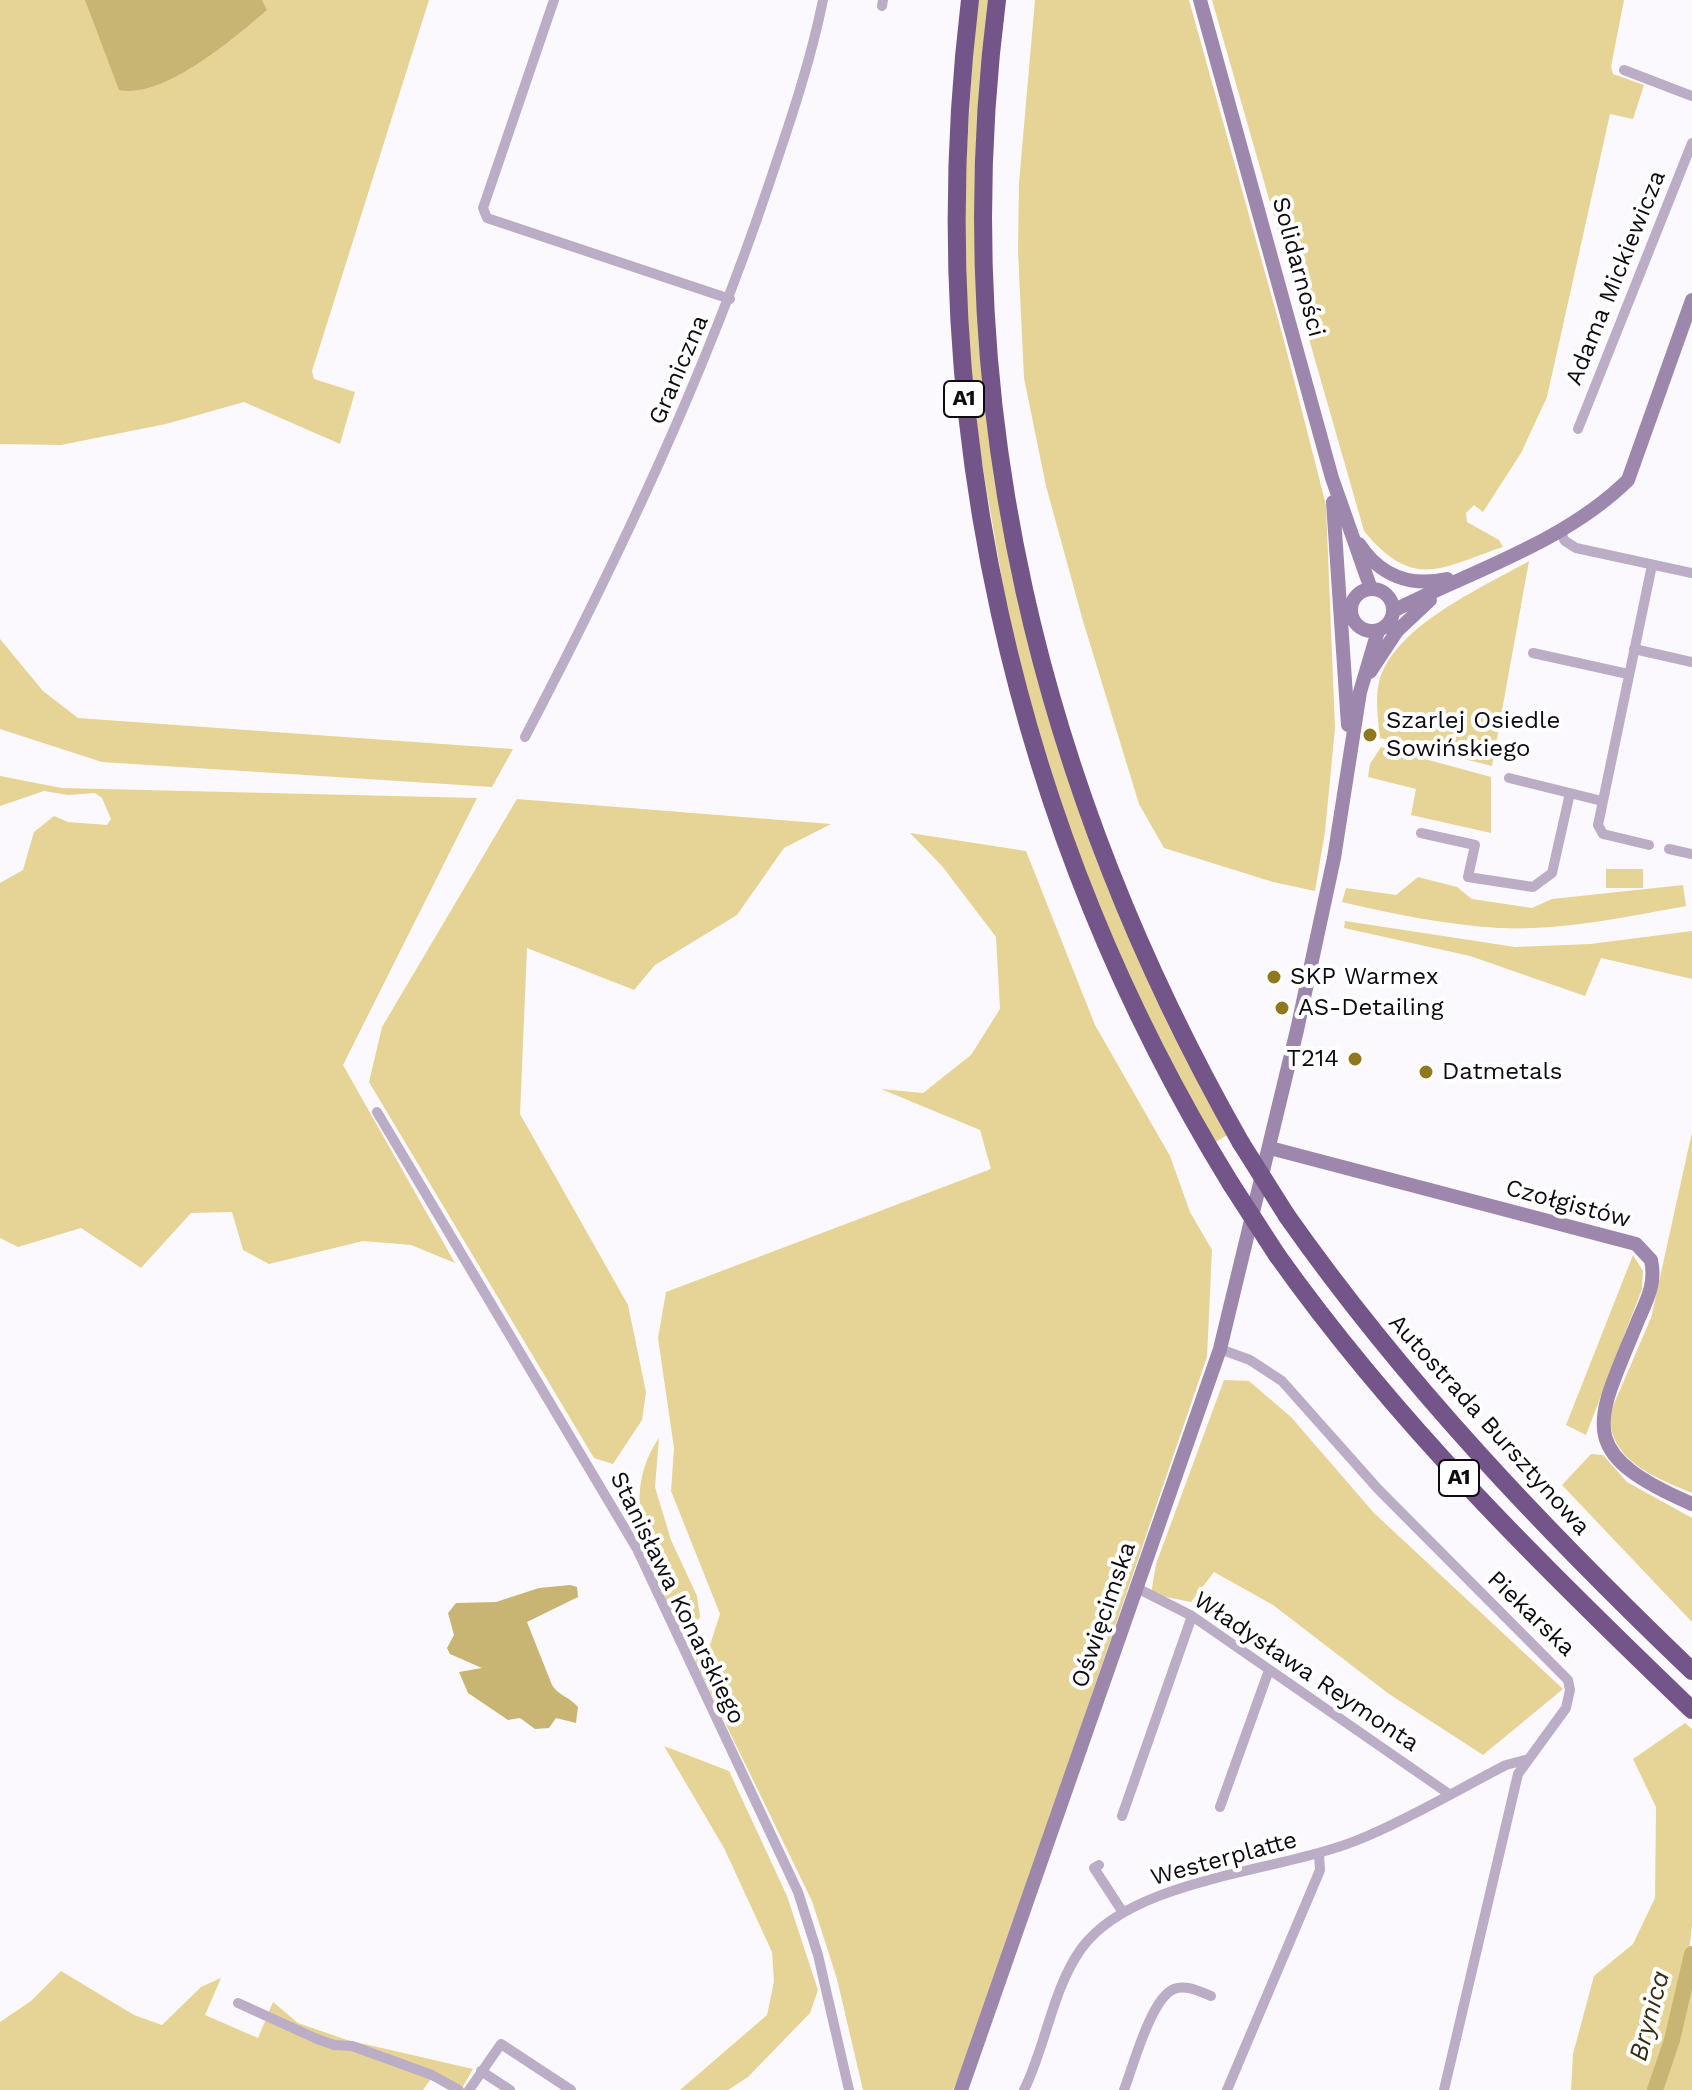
<!DOCTYPE html>
<meta charset="utf-8">
<style>
body{margin:0}
canvas{display:block;background:#fbf9fd}
</style>
<canvas width="1692" height="2090"></canvas>
<script>
const g = document.querySelector('canvas').getContext('2d');
g.lineJoin = 'round';
function fill(path, color) { g.fillStyle = color; g.fill(path, 'evenodd'); }
function strokePath(path, color, width, dash) { g.strokeStyle = color; g.lineWidth = width; g.lineCap = dash ? 'butt' : 'round'; g.setLineDash(dash || []); g.stroke(path); }
function drawText(font, color, halo, rows, align = 'center') {
  g.font = font + ' "Work Sans",sans-serif'; g.lineWidth = 8; g.setLineDash([]); g.textBaseline = 'middle'; g.strokeStyle = halo; g.fillStyle = color; for (const [text, x, y, turn = 0] of rows) {
    g.save(); g.translate(x, y); g.rotate((+turn || 0) * Math.PI / 180); g.textAlign = isNaN(turn) ? turn : align; if (halo) g.strokeText(text, 0, 0); g.fillText(text, 0, 0); g.restore();
  }
}
fill(new Path2D(`
 M0 0H429L312 371 314 379 355 392 340 444 244 402 166 424 61 445 0 444Z
 M976 0H991L978 168 1014 575 1051 724 1098 864 1158 1001 1229 1134 1214 1143 1169 1063 1081 867 1014 650 973 410 962 231Z
 M1035 0H1189L1283 337 1326 505 1335 728 1325 832 1315 891 1273 882 1164 848 1139 804 1083 621 1046 486 1024 378 1018 251 1019 183Z
 M1212 0H1624L1611 67 1613 74 1644 85 1633 119 1610 114 1547 397 1521 453 1483 512 1474 505 1466 513 1467 522 1499 540 1503 547C1440 568 1414 591 1364 531Z
 M1529 561 1492 766 1380 738C1378 721 1375 699 1379 682 1394 626 1480 589 1529 561Z
 M0 639 43 691 78 718 513 749 492 787 102 762 0 729Z
 M1381 747 1491 777V833L1411 815 1416 789 1368 777 1370 764Z
 M0 776 62 788 477 798 343 1065 455 1263 411 1245 363 1241 269 1264 243 1250 232 1212 191 1213 141 1268 81 1228 18 1247 0 1238V883L23 870 34 832 54 816 68 822 107 825 111 819 102 798 95 793 68 795 44 791 0 806Z
 M517 799 831 824 784 848 737 915 655 965 634 990 527 948 520 1114 628 1305 646 1392 642 1420 613 1464 594 1458 369 1082 382 1027Z
 M910 833 1026 851 1095 1025 1170 1156 1190 1212 1212 1250 1207 1357 977 2031 953 2090H863L837 1979 812 1901 695 1661 709 1648 720 1614 671 1491 674 1448 658 1338 666 1292 991 1169 980 1130 881 1089 923 1093 971 1055 1000 1009 996 937 942 866Z
 M1606 869H1643V888H1606Z
 M1418 877 1457 887 1472 899 1532 908 1552 899 1683 885 1686 906C1626 917 1560 931 1499 928 1446 925 1394 914 1342 902L1346 888 1396 895Z
 M1345 921 1515 947 1590 944 1692 931V979L1601 958 1585 996 1470 956 1344 928Z
 M1692 1132V1493C1655 1477 1608 1461 1610 1413L1651 1318Z
 M1633 1255 1643 1271 1642 1289 1586 1435 1566 1425Z
 M1224 1380 1249 1381 1291 1417 1374 1513 1563 1689 1483 1755 1389 1694 1273 1605 1214 1572 1191 1602 1151 1594 1156 1564Z
 M659 1438 655 1487 671 1540 697 1596 700 1617 691 1632 680 1630C654 1569 616 1500 659 1438Z
 M1591 1454 1603 1455 1627 1482 1692 1518V1622L1562 1485Z
 M1685 1723 1692 1729C1692 1794 1692 1861 1692 1925 1687 1981 1671 2039 1649 2090H1571L1573 2054 1594 1976 1633 1944 1655 1898 1656 1807 1633 1759Z
 M664 1746 729 1771 787 1896 818 1990 810 2013 748 2077 728 2090H680L767 2015 774 1982 772 1952 724 1848Z
 M61 1971 134 2015 162 2025 201 1987 221 1978 205 2015 258 2038 273 2002 298 2023 347 2040 473 2069 461 2090 431 2079 423 2090H0V2022L31 2001Z
 M1692 1979V2090H1658Z`), '#e6d496');
fill(new Path2D(`
 M85 0H262L267 10C234 38 164 99 119 90Z
 M570 1585 577 1587 578 1597 527 1622 552 1685C559 1696 570 1697 578 1707L576 1723 556 1718 549 1728 535 1729 520 1718 508 1720 468 1693 459 1672 482 1668 450 1654 447 1648 454 1635 448 1613 456 1603 496 1602 539 1588Z`), '#c8b573');
strokePath(new Path2D(`
 M1655 2090 1672 2040 1692 1954`), '#c8b573', 16);
strokePath(new Path2D(`
 M554 0 483 208 487 218 730 299
 M882 6 883 0
 M1624 70 1692 96
 M1578 429 1692 143
 M1559 530 1565 541 1576 548 1692 573
 M1634 649 1692 662
 M1533 653 1628 674
 M525 737C618 559 704 378 768 187 789 125 810 64 823 0
 M1509 778 1602 801
 M1421 833 1475 845 1468 877 1533 887 1552 873 1570 793
 M1649 845 1603 834 1598 825 1652 565
 M1669 849 1692 854
 M377 1112 637 1549 798 1892 818 1955 849 2090
 M1220 1349 1250 1360 1282 1381 1378 1489 1568 1680 1570 1690 1566 1708 1518 1774 1444 2090
 M1137 1588 1192 1616 1449 1794
 M1220 1807 1269 1670
 M1122 1816 1192 1616
 M1099 1865 1094 1868 1122 1911
 M238 2003 317 2039 334 2045 352 2046 432 2075 459 2090
 M481 2071 510 2090
 M469 2090 501 2044 571 2090
 M1024 2090C1046 2046 1052 1990 1081 1949 1134 1876 1283 1873 1365 1837 1413 1817 1459 1789 1506 1765L1525 1760
 M1124 2090C1133 2067 1151 1998 1174 1989 1186 1984 1200 1992 1211 1996
 M1227 2090 1315 1882 1320 1870 1319 1854`), '#bcadc7', 10);
strokePath(new Path2D(`
 M1200 0 1332 478 1371 589
 M1333 502 1348 725
 M1359 544C1380 576 1411 587 1447 579
 M1351 610a21 21 0 1 1 42 0a21 21 0 1 1-42 0Z
 M1393 611C1471 571 1564 543 1628 480L1692 300
 M1370 672 1397 631 1430 600
 M1270 1148 1636 1244 1651 1260C1656 1282 1648 1298 1639 1318 1597 1422 1570 1451 1692 1504
 M961 2090 1220 1349 1297 1030 1334 858 1360 692 1378 631`), '#9d87ad', 14);
strokePath(new Path2D(`
 M970 0C920 413 1013 830 1231 1184
 M997 0C945 405 1041 791 1241 1143
 M1287 1216C1405 1384 1545 1530 1692 1671
 M1277 1255C1397 1424 1543 1567 1692 1710`), '#745589', 18);
strokePath(new Path2D(`
 M1241 1143 1287 1216
 M1231 1184 1277 1255`), '#745589', 18);
for (const [x, y, r, color] of [
 [1370,735,8,"#90781e"],
 [1274,977,8,"#90781e"],
 [1282,1008,8,"#90781e"],
 [1355,1059,8,"#90781e"],
 [1426,1072,8,"#90781e"]
]) { const dot = new Path2D(); dot.arc(x, y, r, 0, 2 * Math.PI); g.fillStyle = color; g.fill(dot); strokePath(dot, '#fff', 3); }
for (const [x, y, w] of [
 [964,399,40],
 [1459,1478,40]
]) { const box = new Path2D(); box.roundRect(x - w / 2, y - 18, w, 36, 6); g.fillStyle = '#fff'; g.fill(box); strokePath(box, '#0f0c11', 2); }
drawText('bold 22px', '#0f0c11', null, [
 ["A1",964,399],
 ["A1",1459,1478]
]);
drawText('24px', '#0f0c11', '#fff', [
 ["Solidarności",1298,267,75],
 ["Adama Mickiewicza",1616,278,-68],
 ["Graniczna",679,370,-67],
 ["Czołgistów",1568,1204,15],
 ["Autostrada Bursztynowa",1489,1425,48],
 ["Stanisława Konarskiego",677,1598,64],
 ["Piekarska",1531,1614,44],
 ["Oświęcimska",1104,1615,-71],
 ["Władysława Reymonta",1306,1672,34],
 ["Westerplatte",1224,1859,-15]
]);
drawText('24px', '#0f0c11', '#fff', [
 ["Szarlej Osiedle",1386,721],
 ["Sowińskiego",1386,749],
 ["SKP Warmex",1290,977],
 ["AS-Detailing",1298,1008],
 ["T214",1339,1059,"right"],
 ["Datmetals",1442,1072]
], 'left');
drawText('italic 26px', '#362e10', '#fff', [
 ["Brynica",1650,2016,-75]
]);
</script>
